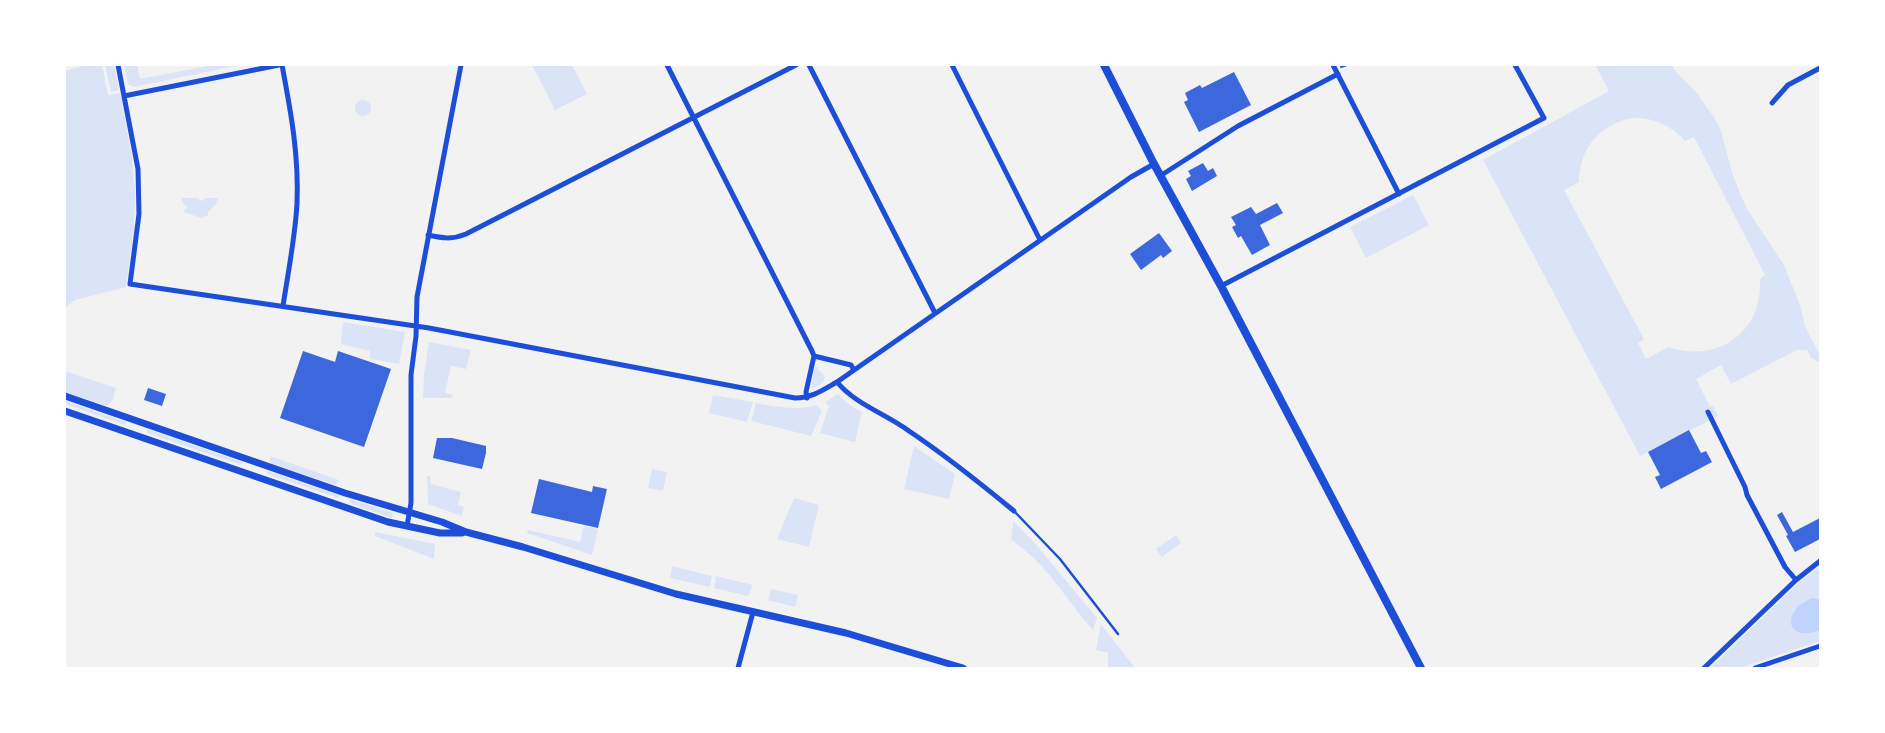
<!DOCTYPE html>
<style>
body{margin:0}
#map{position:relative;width:1885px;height:733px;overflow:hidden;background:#f2f2f2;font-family:"Times New Roman",serif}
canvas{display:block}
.frame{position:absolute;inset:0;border:66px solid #fff;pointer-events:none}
</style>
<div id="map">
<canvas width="1885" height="733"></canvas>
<div class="frame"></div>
</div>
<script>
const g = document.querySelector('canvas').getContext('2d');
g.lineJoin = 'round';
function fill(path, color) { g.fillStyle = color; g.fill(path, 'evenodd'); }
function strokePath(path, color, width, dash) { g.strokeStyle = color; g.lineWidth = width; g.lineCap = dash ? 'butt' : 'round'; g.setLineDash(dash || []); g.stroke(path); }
fill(new Path2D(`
 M84 65H102L108 95 120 93 132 157 135 193 134 230 126 287 75 300 65 308V71Z
 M105 65H114L119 90 111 92Z
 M124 65H137L140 79 214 65H241L133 87 128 84Z
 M532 65H572L587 94 555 110Z
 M1595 65H1672L1676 72 1697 93 1715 119 1721 131 1732 172 1739 191 1747 209 1784 265 1800 305 1805 326 1820 356V363L1811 358 1807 350H1797L1731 384 1721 365 1696 379 1710 407 1713 406 1718 416 1640 456 1483 160 1609 91ZM1633 118C1654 118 1671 125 1685 141L1694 137 1765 275 1760 279C1763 332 1718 364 1668 347L1646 359 1638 343 1644 339 1564 190 1579 182C1579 148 1600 124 1633 118Z
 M355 108a8 8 0 1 1 16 0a8 8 0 1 1-16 0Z
 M1413 195 1429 225 1366 258 1350 227Z
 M181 198H196L203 201 205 198H218L215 206 208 212V215L202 218 183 212 187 207 183 203Z
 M343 322 405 332 399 364 370 359V351L341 344Z
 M429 342 471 350 466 369 451 366 445 393 453 395 452 398H423L424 374Z
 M815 365 825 377 824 382 811 390Z
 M65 371 116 388 112 401 107 406 65 392Z
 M838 394 848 404 862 412 855 442 820 433 829 406 825 402Z
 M713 395 753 402 747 422 709 413Z
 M65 401 126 422 125 425 65 404Z
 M756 403C776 407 797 411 816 405L822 411 811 436 751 421Z
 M147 429 242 462 243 463 241 465 147 433Z
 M914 446 955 474 949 499 904 489Z
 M270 456 339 480 336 485 270 463Z
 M652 469 667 472 663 491 648 488Z
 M267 471 339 495V497L338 498 267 474Z
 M427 476H430L431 484 461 492 458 505 464 507 462 516 428 504Z
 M794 498 819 505 809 547 777 539Z
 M350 499 393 513 392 518 349 503Z
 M1013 521 1035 543 1097 618 1093 630C1066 600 1046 562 1011 540Z
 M584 526 598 529 592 555 527 533 528 530 580 542Z
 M375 532 435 544 434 559 375 536Z
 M1176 535 1181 543 1162 557 1156 549Z
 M672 566 712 576 710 587 670 578Z
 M1820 567V641L1740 668H1710L1803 579Z
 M716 576 753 585 748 596 714 588Z
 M771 589 798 595 795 607 768 600Z
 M1101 624 1135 668H1108V653L1096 650Z`), '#dbe4f7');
fill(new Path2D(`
 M1813 598 1820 600V630C1783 644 1782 608 1813 598Z`), '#bfd3fe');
fill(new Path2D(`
 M1234 72 1251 105 1199 132 1184 102 1188 100 1185 93 1200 85 1202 88Z
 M1203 163 1208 171 1213 168 1217 176 1192 191 1186 179 1191 176 1188 171Z
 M1277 203 1283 213 1260 225 1270 245 1252 255 1241 236 1238 238 1232 227 1236 225 1231 217 1251 207 1256 214Z
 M1159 233 1172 251 1163 258 1161 255 1141 270 1130 254Z
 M303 351 335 362 338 351 391 369 364 447 280 418Z
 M148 388 166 394 162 406 144 400Z
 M1689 430 1701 453 1706 451 1712 462 1661 489 1655 477 1660 475 1648 452Z
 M437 438H452L486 446V453L482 469 433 458Z
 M539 479 592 492 593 486 607 489 598 528 531 513Z
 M1782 512 1793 532 1820 518V539L1795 552 1786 536 1788 535 1777 515Z`), '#3d67dc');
strokePath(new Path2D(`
 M1341 67 1347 65`), '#1d4ed8', 2);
strokePath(new Path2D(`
 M1014 511 1060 559 1118 634`), '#1d4ed8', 2.5);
strokePath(new Path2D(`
 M118 65 138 169 139 214 130 284 429 328 795 398C812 398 823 390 837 382L1131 177 1154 164
 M282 65C291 113 299 155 297 204 295 238 288 273 283 306
 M667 65 812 351 814 356 806 392 807 398
 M809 65 935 313
 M952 65 1040 240
 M1333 65 1399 194
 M124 96 279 65
 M1772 103 1788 85 1820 68
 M1160 176 1238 126 1338 74
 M428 235C442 238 452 240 466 234L796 65
 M1221 286 1544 118 1515 65
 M814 356 851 365 854 370
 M837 382C855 404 886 414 909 431 945 455 980 483 1014 511
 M1708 412 1745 487 1747 495 1785 567 1796 580
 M407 526 411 503V375L416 336 417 297 461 65
 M738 668 753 612
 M1704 668 1796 580 1820 561
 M1755 668 1820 646`), '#1d4ed8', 5);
strokePath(new Path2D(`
 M65 396 345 493 442 522 466 532 523 547 676 594 846 633 963 668
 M65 411 388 522 440 533H462`), '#1d4ed8', 7);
strokePath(new Path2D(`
 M1104 65 1154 164 1221 286 1421 668`), '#1d4ed8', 8);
</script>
